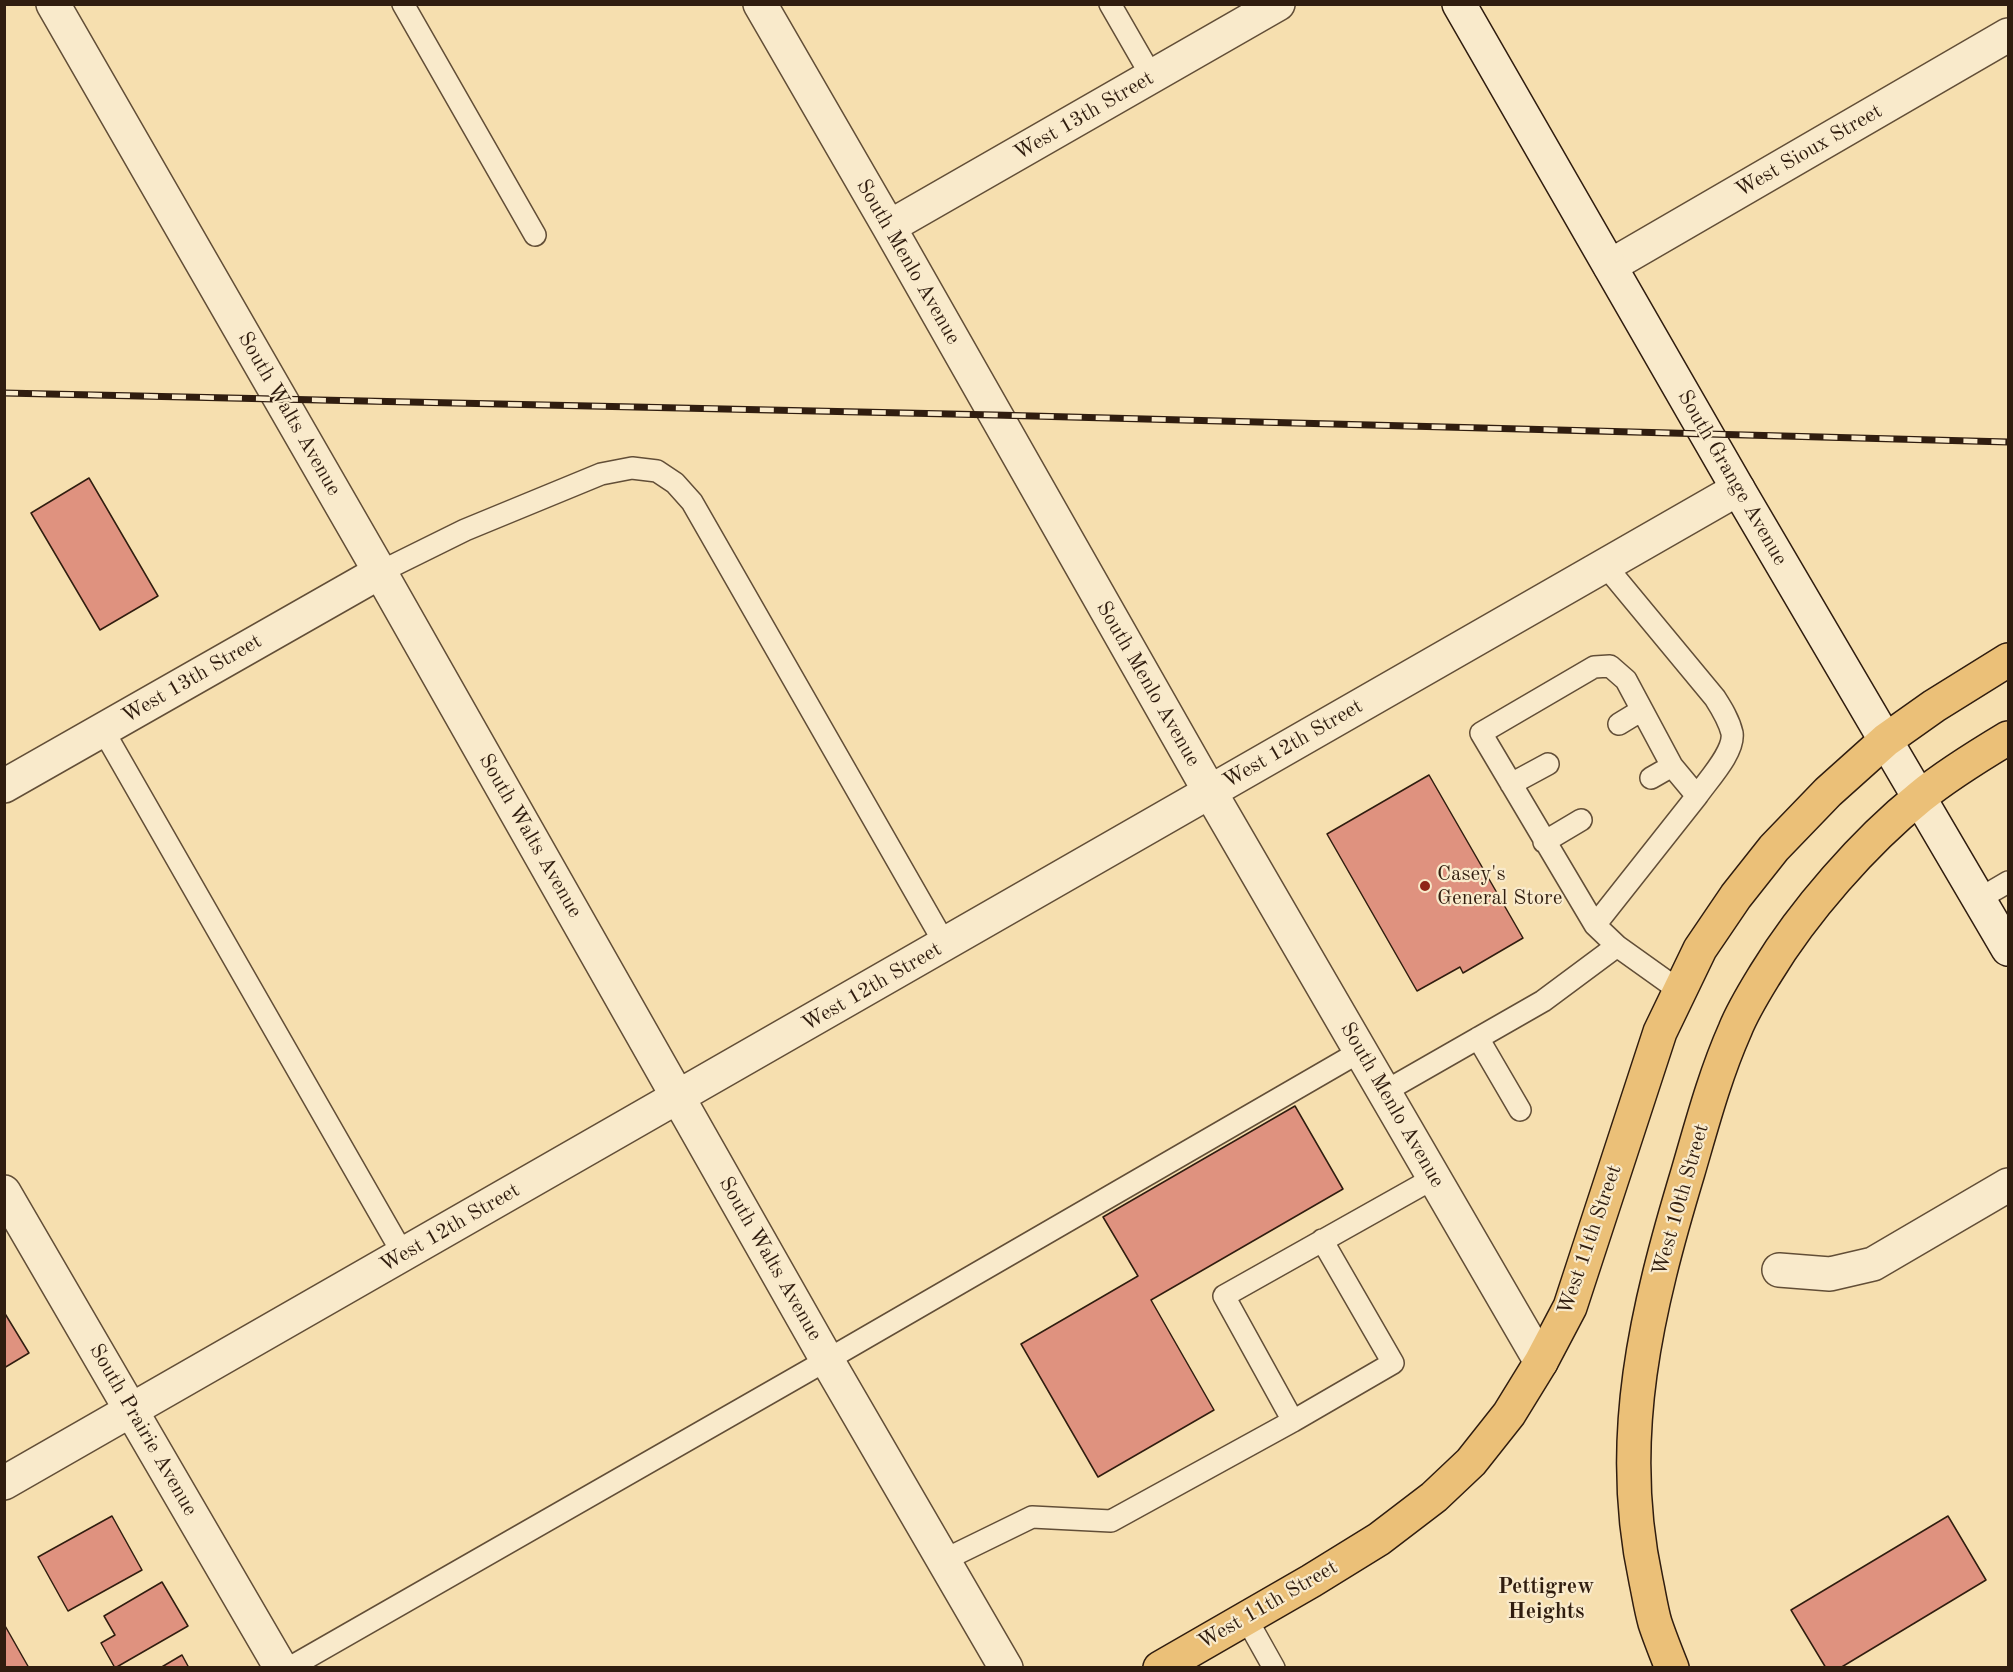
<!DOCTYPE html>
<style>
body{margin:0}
#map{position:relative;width:2013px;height:1672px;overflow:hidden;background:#f6dfaf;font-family:"Old Standard TT",serif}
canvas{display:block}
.frame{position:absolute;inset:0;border:6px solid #301d0f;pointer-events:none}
</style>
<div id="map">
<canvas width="2013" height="1672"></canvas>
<div class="frame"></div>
</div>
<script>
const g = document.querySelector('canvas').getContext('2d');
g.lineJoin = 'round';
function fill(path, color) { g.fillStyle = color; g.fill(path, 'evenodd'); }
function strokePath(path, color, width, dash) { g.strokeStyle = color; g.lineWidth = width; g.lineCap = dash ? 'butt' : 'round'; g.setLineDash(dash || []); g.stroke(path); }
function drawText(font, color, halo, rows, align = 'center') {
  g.font = font + ' "Old Standard TT",serif'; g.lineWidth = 4.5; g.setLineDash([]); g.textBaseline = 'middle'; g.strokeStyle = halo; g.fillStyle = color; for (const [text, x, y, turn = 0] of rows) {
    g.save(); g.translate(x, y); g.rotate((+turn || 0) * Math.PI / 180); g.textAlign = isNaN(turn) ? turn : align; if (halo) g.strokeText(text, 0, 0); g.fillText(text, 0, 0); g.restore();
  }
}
const building = new Path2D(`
 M89 478 158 596 100 630 31 513Z
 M1429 775 1523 938 1463 973 1460 967 1417 991 1327 834Z
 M1295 1106 1343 1189 1151 1300 1214 1410 1098 1477 1021 1344 1138 1276 1103 1217Z
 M4 1312 29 1353 4 1368Z
 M112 1516 142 1570 68 1611 38 1557Z
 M1948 1516 1986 1580 1840 1668H1826L1791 1610Z
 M162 1582 188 1626 115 1668 101 1643 115 1635 104 1616Z
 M4 1624 29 1668H4Z
 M182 1655 189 1668H160Z`);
fill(building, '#df927f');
strokePath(building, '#301d0f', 1.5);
const lane = new Path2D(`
 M403 4 535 235
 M1110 4 1152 77
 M1604 564 1715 698C1722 709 1729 720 1732 733 1735 752 1707 781 1697 796
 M380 572 465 530 601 474 632 468 657 471 675 483 692 502 945 944
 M1619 724 1642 710
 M103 730 403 1254
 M1651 778 1672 766
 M1511 784 1548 764
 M1544 842 1581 820
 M1979 899 2008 882
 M1595 925 1697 796 1672 766 1626 680 1610 666 1594 667 1481 733 1595 925 1617 946 1680 991
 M1478 1038 1520 1110
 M1384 1092 1543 1001 1617 946
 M1293 1421 1393 1363 1322 1240
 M944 1560 1032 1517 1111 1521 1293 1421 1224 1296 1434 1178
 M1246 1618 1274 1668
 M289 1668 827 1360 1361 1051`);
const street = new Path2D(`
 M53 4 380 572 827 1360 1006 1668
 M760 4 889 227 1210 792 1541 1362
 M889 227 1278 4
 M1610 266 2008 35
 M4 786 380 572
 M4 1192 281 1668
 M1779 1270 1830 1274 1873 1264 2008 1185
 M4 1483 1738 489`);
const secondary = new Path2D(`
 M1459 4 1738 489 2008 949`);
const primary = new Path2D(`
 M1160 1668 1311 1581 1379 1539 1434 1497 1471 1462 1509 1414 1541 1362 1570 1307 1660 1032 1700 949 1736 896 1774 848 1828 792 1886 740 1934 706 2008 660
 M1672 1668C1666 1653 1660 1638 1655 1623 1651 1609 1649 1595 1646 1581 1615 1438 1647 1308 1688 1172 1702 1124 1715 1075 1735 1030 1743 1010 1755 991 1766 973 1803 912 1864 842 1920 797 1947 775 1978 756 2008 738`);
strokePath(lane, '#624e37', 24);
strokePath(street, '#624e37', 36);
strokePath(secondary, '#301d0f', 36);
strokePath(primary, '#301d0f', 36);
strokePath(lane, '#f9eacb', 21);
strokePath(street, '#f9eacb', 33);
strokePath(secondary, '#f9eacb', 33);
strokePath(primary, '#ebc078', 33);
const rail = new Path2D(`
 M4 393 995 415 2008 442`);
strokePath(rail, '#301d0f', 7);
strokePath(rail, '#f9eacb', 4.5, [14]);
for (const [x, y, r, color] of [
 [1425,886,6,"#8f2418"]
]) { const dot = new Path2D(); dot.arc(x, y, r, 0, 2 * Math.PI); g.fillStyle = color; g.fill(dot); strokePath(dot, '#f9eacb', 2); }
drawText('21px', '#301d0f', '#f9eacb', [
 ["West 13th Street",1084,116,-30],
 ["West Sioux Street",1809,151,-30],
 ["South Menlo Avenue",908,262,60],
 ["South Walts Avenue",289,414,60],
 ["South Grange Avenue",1732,478,60],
 ["West 13th Street",192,679,-30],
 ["South Menlo Avenue",1148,684,60],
 ["West 12th Street",1293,744,-30],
 ["South Walts Avenue",530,836,60],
 ["West 12th Street",872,987,-30],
 ["South Menlo Avenue",1392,1105,60],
 ["West 10th Street",1681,1200,-74],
 ["West 12th Street",450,1228,-30],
 ["West 11th Street",1590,1240,-71],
 ["South Walts Avenue",770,1259,60],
 ["South Prairie Avenue",143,1430,60],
 ["West 11th Street",1268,1605,-30]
]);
drawText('21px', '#301d0f', '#f9eacb', [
 ["Casey's",1437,874],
 ["General Store",1437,898]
], 'left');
drawText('bold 22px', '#301d0f', '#f9eacb', [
 ["Pettigrew",1546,1587],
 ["Heights",1546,1612]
]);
</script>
